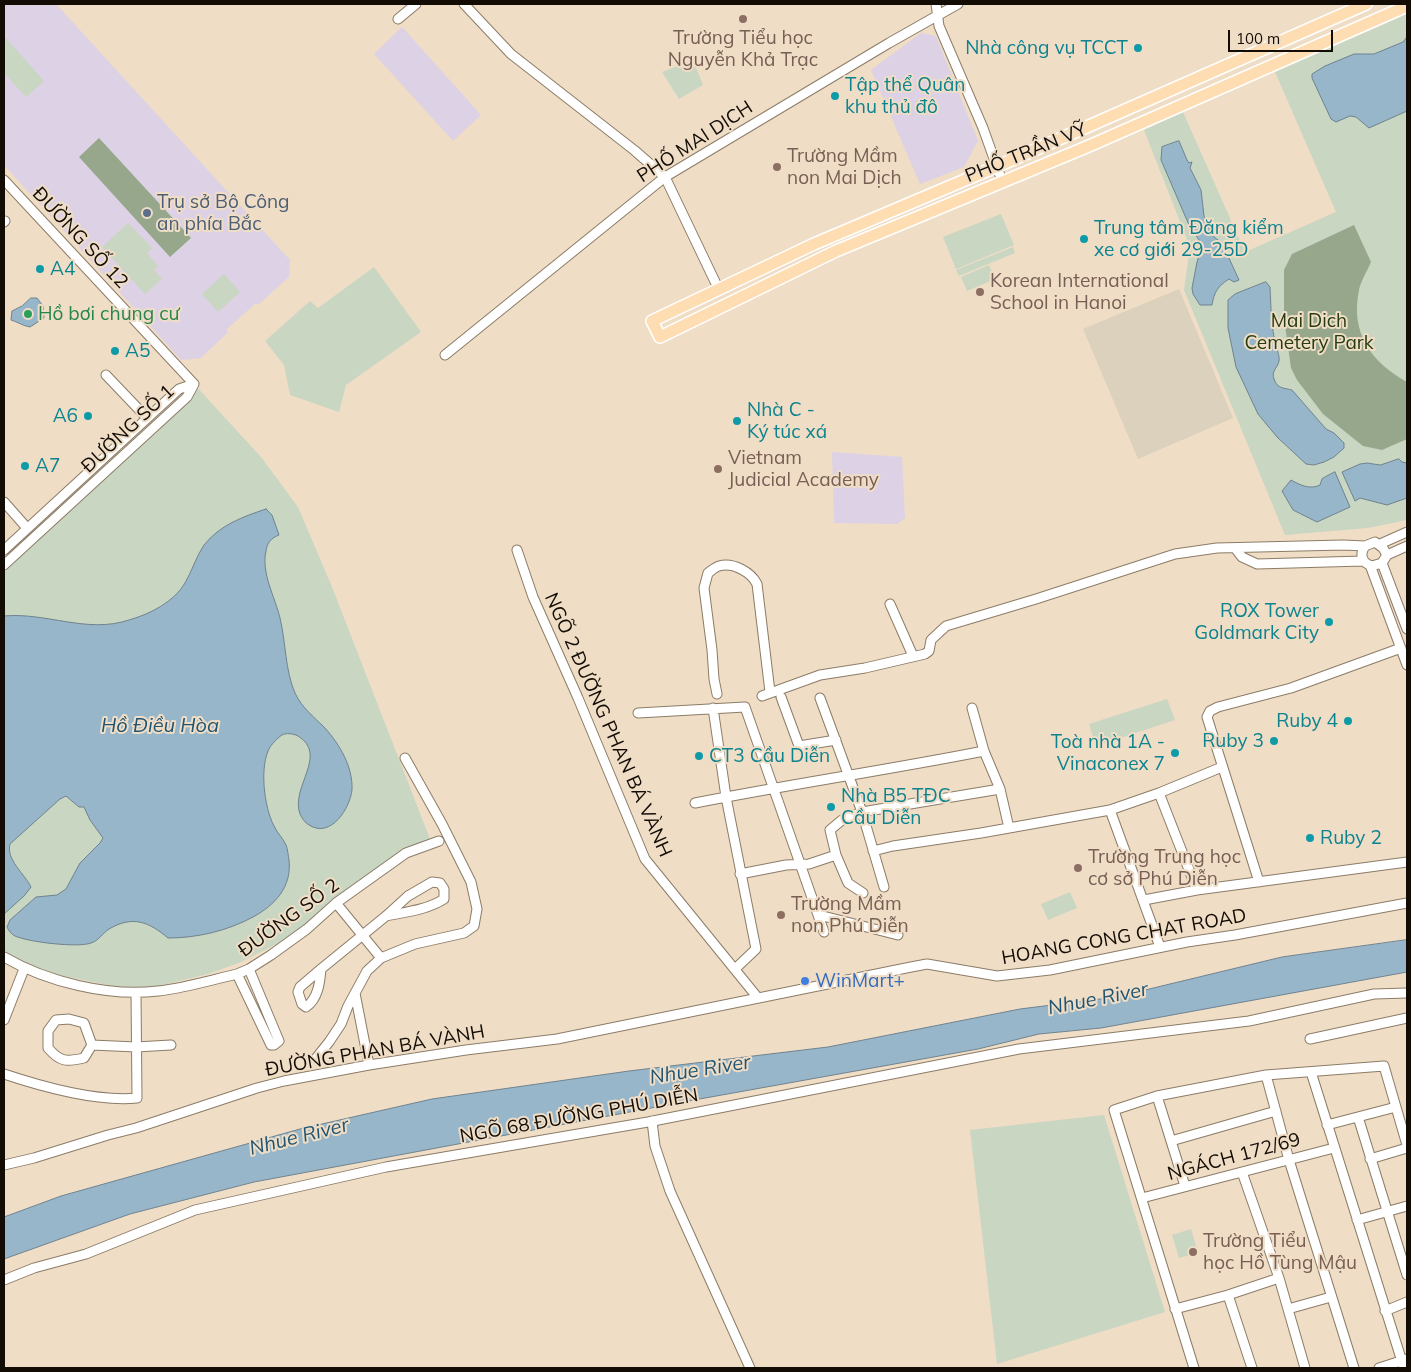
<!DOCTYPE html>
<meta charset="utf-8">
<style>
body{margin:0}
#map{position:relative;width:1411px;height:1372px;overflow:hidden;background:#efddc6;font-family:Mulish,sans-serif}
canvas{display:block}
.frame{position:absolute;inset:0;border:5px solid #120c05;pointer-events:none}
.scale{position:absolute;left:1228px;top:30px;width:105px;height:22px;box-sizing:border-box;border:2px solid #120c05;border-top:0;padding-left:6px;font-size:15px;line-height:18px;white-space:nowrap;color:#120c05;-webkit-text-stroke:4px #efddc6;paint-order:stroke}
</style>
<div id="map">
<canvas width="1411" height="1372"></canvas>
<div class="frame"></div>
<div class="scale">100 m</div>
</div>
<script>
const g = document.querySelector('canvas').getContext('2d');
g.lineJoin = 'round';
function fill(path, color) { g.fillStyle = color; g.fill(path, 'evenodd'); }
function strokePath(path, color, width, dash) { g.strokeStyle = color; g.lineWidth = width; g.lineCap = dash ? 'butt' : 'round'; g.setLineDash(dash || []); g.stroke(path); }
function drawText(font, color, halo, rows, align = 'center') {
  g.font = font + ' Mulish,sans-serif'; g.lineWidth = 4; g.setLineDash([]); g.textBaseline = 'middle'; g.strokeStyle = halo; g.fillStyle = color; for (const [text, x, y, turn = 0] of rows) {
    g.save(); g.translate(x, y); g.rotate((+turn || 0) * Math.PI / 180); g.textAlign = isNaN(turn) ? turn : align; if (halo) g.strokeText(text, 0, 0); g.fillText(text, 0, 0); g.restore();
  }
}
fill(new Path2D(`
 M4 4H56L290 260 289 277 259 304H255L227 329V333L201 358 181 360 4 165Z
 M402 27 481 115 453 141 374 54Z
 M921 33 936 36 978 141 964 167 920 184 871 70Z
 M832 452 902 457 905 518 897 524 834 523Z`), '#dcd1e5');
fill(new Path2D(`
 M1179 289 1233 418 1138 459 1083 329Z`), '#dbd1bd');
fill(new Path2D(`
 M1407 14V520L1368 528 1285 535 1184 290 1190 247 1144 130 1183 112 1245 252 1336 212 1275 72Z
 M4 36 44 81 26 97 4 73Z
 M693 60 703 85 679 99 662 72Z
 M1001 214 1014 245 956 269 943 237Z
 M128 223 152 248 147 253 158 266 154 270 162 279 145 294 102 247Z
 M1013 247 1015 253 959 276 956 270Z
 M989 265 995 279 967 291 961 277Z
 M374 267 421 332 346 385 339 412 290 395 284 365 265 341 310 301 318 308Z
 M224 274 240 292 218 312 202 294Z
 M194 384 261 457 298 507 332 587 430 839 277 944 241 962 208 974 137 991 25 968 4 956V572Z
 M1167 699 1175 720 1096 746 1089 724Z
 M1070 892 1077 908 1048 920 1041 904Z
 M1104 1115 1165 1312 997 1364 970 1130Z
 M1191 1229 1198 1253 1179 1258 1172 1235Z`), '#c9d6c2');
fill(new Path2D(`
 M99 138 191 238 170 257 79 157Z
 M1354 225 1371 262C1367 271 1361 281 1359 290 1350 333 1371 362 1407 382V439L1382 450 1363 446 1323 414 1297 380 1291 368 1284 318V270L1292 254Z`), '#96a78b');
const water = new Path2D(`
 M1407 37V111L1369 128 1356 117 1350 116 1336 122 1331 119 1312 78V74L1325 66 1354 54H1374L1403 42Z
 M1179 141 1187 160 1189 163 1192 162 1190 168 1201 190 1204 216 1207 224 1214 237 1222 243 1239 280 1234 282 1229 279C1218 286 1214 292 1212 305H1200L1193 294 1192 288 1197 262 1200 253 1199 240 1189 225 1161 160 1162 147Z
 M1266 282 1270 287C1271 307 1271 327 1276 346 1277 350 1280 357 1279 361 1277 369 1271 371 1274 379 1277 389 1285 388 1292 390L1326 429 1334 433 1344 443V448L1334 457 1324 462 1314 465 1306 464 1277 437 1258 414 1236 367 1228 328V300L1235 294Z
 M31 298H37L43 306 44 318 30 327C23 326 18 322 11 320L12 311 22 306Z
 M1399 459 1402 462 1407 463V498L1387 505 1360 498 1355 501 1342 472 1360 464 1367 463 1380 465Z
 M1335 472 1350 507 1317 522 1293 510 1282 491 1291 480C1300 485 1310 490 1320 485L1322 479Z
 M266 509 272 515 279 535C271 538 267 543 266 551 261 573 275 597 280 618 286 643 285 670 295 693 302 708 314 717 325 728 340 745 353 767 352 790 350 808 331 839 309 825 305 823 302 818 300 814 290 787 329 755 298 736 295 734 288 733 284 734 279 736 273 743 270 747 259 766 264 807 274 826 277 833 283 838 286 845 288 850 288 855 289 860 292 887 275 905 253 917 227 931 197 938 168 938 149 922 133 915 109 929 103 933 98 941 91 943 78 948 28 942 15 936 11 934 9 931 7 927L10 920 36 897 57 895 66 889 80 863 100 843 103 838 90 820 84 807H79L66 796 60 799 10 844C6 860 24 873 31 887L24 896 4 914V616C46 612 87 634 129 620 150 614 174 602 185 583 192 571 196 557 204 545 220 525 242 517 266 509Z
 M1407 940V972L1101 1028 1039 1034 978 1049 694 1100 254 1182 130 1214 4 1259V1217L61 1196 300 1129 432 1099 629 1071 828 1047 1020 1009 1116 997 1282 957Z`);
fill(water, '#97b6ca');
strokePath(water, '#6f838f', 1);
const minor = new Path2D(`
 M464 4 511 54 634 150 665 177 719 290
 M936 4 939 26 983 128 1002 181
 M398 19 416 4
 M4 180 194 384
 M4 222 5 221
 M445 355 665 177 889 43 958 4
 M106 375 147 418
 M4 502 27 528
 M1375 542 1383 548 1387 555 1382 563 1372 566C1362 563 1359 555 1365 546Z
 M1380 544 1407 532
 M1235 548 1242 557 1257 564 1363 561
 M4 550 179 389 194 384
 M517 550 533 597 578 698 645 859 758 998
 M1387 555 1407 546
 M1382 563 1407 629
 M4 565 187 397 194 384
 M1370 565 1407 665
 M890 604 913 656
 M717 694 714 679 712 650 704 588 708 573C711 571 715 567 719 566 733 562 751 572 757 584L770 692
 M762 696 820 675 865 668 925 654 929 651 931 640 946 626 1036 599 1175 554 1217 548 1343 545 1365 546
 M781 697 799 746 836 740
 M820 698 862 812 884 887
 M713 708 726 797 756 949 735 969
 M972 708 984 751 1000 789 1009 828
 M638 713 745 707 824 932
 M1159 793 1197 890
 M695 803C791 784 888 770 984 751
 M1110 810 1160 947
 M873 851 893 846 981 833 1110 810 1159 793 1222 767
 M740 874 786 865 809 864 836 855
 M1259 882 1207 717 1210 711 1218 707 1291 688 1401 648
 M863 893 848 883 836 855 830 830 842 820 862 812 1000 789
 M1144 900 1197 890 1407 862
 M336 903 381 958
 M819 915 898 935
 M4 957C47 982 109 997 158 991 185 988 211 980 237 974L249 969 271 955 307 929 336 903 406 853 439 841
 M321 969C320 982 318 999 306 1007L302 1004 298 992 300 987 321 969 386 916 408 896 432 882 440 883 444 889V899C427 910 405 912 386 916
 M237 974 271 1045H274L279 1041 249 969
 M355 993 369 1065
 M69 1019 84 1023 92 1045 84 1058C66 1062 60 1062 48 1048V1031L56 1020Z
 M4 1020 24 969
 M1310 1039 1407 1018
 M92 1045 136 1047 171 1045
 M317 1057 329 1042 341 1024 348 1006 367 971 381 958 415 944 464 933 474 926 477 909 471 882 442 824 405 758
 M1311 1072 1404 1368
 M4 1074C43 1087 96 1102 137 1098L136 993
 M1266 1075 1289 1160 1354 1368
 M1157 1096 1185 1186
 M1358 1117 1407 1275
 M652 1121 655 1146 670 1191 750 1368
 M1327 1125 1396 1107
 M1171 1141 1276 1111
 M1370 1159 1407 1148
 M4 1165 34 1158 108 1135 136 1128 257 1088 284 1081 369 1065 466 1050 557 1039 911 967 927 964 997 976 1050 970 1187 942 1235 935 1407 903
 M1242 1172 1279 1278 1305 1368
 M1142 1198 1334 1148
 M1357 1220 1407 1206
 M4 1280 34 1268 86 1254 195 1210 386 1167 648 1122 1019 1049 1249 1021 1374 994 1407 993
 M1228 1295 1252 1368
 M1175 1309 1228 1295 1279 1278
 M1288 1309 1331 1297
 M1385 1311 1407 1302
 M1194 1368 1114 1110 1157 1096 1266 1075 1384 1066 1407 1145
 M1379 1368 1407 1359`);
const major = new Path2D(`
 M1366 4 998 166 814 244 652 321 660 337 836 251 1089 146 1407 6`);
strokePath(minor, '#8c7c67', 11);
strokePath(major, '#fff', 14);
strokePath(minor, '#fff', 9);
strokePath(major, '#feddb3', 11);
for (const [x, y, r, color] of [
 [743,19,5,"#8d6e63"],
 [1138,48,5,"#0f9aa8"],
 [835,96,5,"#0f9aa8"],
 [777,167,5,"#8d6e63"],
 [147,213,5,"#5c6f8a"],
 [1084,239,5,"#0f9aa8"],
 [40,269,5,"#0f9aa8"],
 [980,292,5,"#8d6e63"],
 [28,314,5,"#2e9e5b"],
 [115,351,5,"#0f9aa8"],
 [88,416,5,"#0f9aa8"],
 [737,421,5,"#0f9aa8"],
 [25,466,5,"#0f9aa8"],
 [718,469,5,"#8d6e63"],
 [1329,622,5,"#0f9aa8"],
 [1348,721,5,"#0f9aa8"],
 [1274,741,5,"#0f9aa8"],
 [1175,753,5,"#0f9aa8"],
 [699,756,5,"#0f9aa8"],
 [831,807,5,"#0f9aa8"],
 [1310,838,5,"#0f9aa8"],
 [1078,868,5,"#8d6e63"],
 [781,915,5,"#8d6e63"],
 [805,981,5,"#3f7fe0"],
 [1193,1252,5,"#8d6e63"]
]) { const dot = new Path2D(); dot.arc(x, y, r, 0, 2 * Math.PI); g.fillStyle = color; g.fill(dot); strokePath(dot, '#efddc6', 2); }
drawText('19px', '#785e54', '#efddc6', [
 ["Trường Tiểu học",743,38,"center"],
 ["Nguyễn Khả Trạc",743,60,"center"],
 ["Trường Mầm",787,156],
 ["non Mai Dịch",787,178],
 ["Korean International",990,281],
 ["School in Hanoi",990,303],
 ["Vietnam",728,458],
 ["Judicial Academy",728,480],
 ["Trường Trung học",1088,857],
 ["cơ sở Phú Diễn",1088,879],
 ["Trường Mầm",791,904],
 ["non Phú Diễn",791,926],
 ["Trường Tiểu",1203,1241],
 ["học Hồ Tùng Mậu",1203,1263]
], 'left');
drawText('19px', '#0d838f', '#efddc6', [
 ["Nhà công vụ TCCT",1128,48,"right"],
 ["Tập thể Quân",845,85],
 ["khu thủ đô",845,107],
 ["Trung tâm Đăng kiểm",1094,228],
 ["xe cơ giới 29-25D",1094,250],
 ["A4",50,269],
 ["A5",125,351],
 ["Nhà C -",747,410],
 ["Ký túc xá",747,432],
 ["A6",78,416,"right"],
 ["A7",35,466],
 ["ROX Tower",1319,611,"right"],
 ["Goldmark City",1319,633,"right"],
 ["Ruby 4",1338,721,"right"],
 ["Ruby 3",1264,741,"right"],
 ["Toà nhà 1A -",1165,742,"right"],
 ["Vinaconex 7",1165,764,"right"],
 ["CT3 Cầu Diễn",709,756],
 ["Nhà B5 TĐC",841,796],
 ["Cầu Diễn",841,818],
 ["Ruby 2",1320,838]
], 'left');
drawText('19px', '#120c05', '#efddc6', [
 ["PHỐ MAI DỊCH",695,142,-33],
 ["PHỐ TRẦN VỸ",1026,153,-22],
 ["ĐƯỜNG SỐ 12",80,238,47],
 ["ĐƯỜNG SỐ 1",128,429,-43],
 ["NGÕ 2 ĐƯỜNG PHAN BÁ VÀNH",608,725,66],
 ["ĐƯỜNG SỐ 2",289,918,-36],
 ["HOANG CONG CHAT ROAD",1124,937,-10],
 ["ĐƯỜNG PHAN BÁ VÀNH",375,1051,-10],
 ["NGÕ 68 ĐƯỜNG PHÚ DIỄN",579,1116,-10],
 ["NGÁCH 172/69",1234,1157,-15]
]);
drawText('19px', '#4e5e75', '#efddc6', [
 ["Trụ sở Bộ Công",157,202],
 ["an phía Bắc",157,224]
], 'left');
drawText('19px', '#27864d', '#efddc6', [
 ["Hồ bơi chung cư",38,314]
], 'left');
drawText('19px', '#253d11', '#efddc6', [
 ["Mai Dich",1309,321],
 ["Cemetery Park",1309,343]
]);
drawText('19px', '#366cbe', '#efddc6', [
 ["WinMart+",815,981]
], 'left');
drawText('italic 20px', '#1f5472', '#efddc6', [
 ["Hồ Điều Hòa",160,726],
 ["Nhue River",1098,999,-11],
 ["Nhue River",700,1070,-9],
 ["Nhue River",299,1137,-14]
]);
</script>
